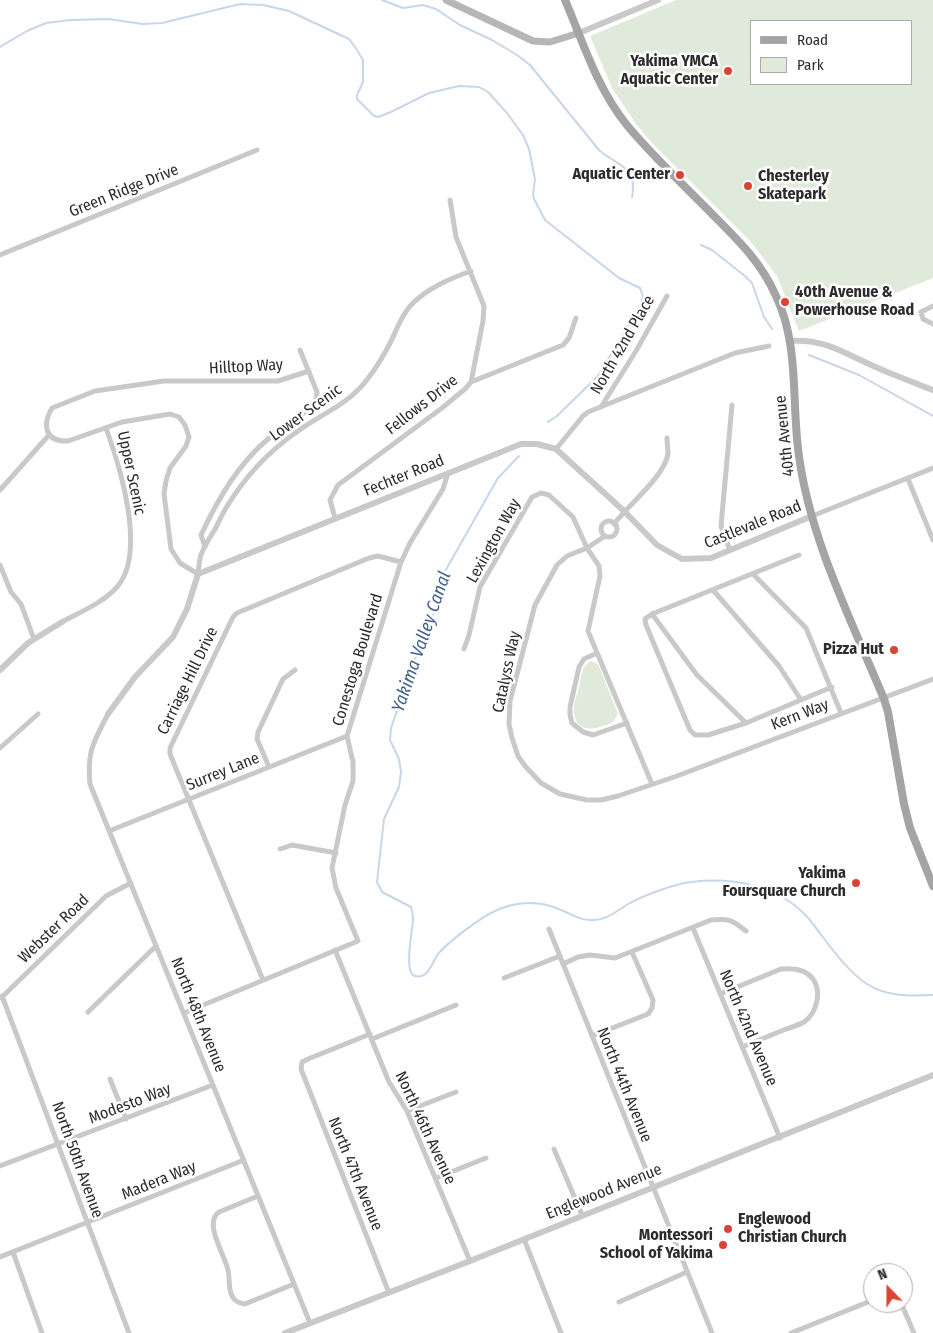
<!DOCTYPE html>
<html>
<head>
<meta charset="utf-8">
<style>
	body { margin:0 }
	#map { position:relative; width:933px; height:1333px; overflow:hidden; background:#fff; font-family:"Fira Sans Condensed",sans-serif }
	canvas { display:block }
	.legend { position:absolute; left:750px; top:20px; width:162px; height:65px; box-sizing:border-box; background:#fff; border:1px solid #ababab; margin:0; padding:6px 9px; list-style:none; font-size:15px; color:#2c2c2c }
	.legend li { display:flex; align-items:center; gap:10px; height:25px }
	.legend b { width:25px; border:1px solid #ababab }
	.north { position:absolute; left:863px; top:1263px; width:50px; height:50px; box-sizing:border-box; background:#fff; border:1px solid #ababab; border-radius:50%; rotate:338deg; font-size:14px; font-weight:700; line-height:20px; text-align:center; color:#2c2c2c }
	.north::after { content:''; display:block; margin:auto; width:18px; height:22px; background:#dc4335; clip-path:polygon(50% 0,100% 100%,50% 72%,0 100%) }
</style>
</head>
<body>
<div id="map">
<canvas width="933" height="1333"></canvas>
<ul class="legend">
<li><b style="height:6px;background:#a4a4a4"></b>Road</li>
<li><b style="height:14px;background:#e0eada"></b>Park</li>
</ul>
<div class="north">N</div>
</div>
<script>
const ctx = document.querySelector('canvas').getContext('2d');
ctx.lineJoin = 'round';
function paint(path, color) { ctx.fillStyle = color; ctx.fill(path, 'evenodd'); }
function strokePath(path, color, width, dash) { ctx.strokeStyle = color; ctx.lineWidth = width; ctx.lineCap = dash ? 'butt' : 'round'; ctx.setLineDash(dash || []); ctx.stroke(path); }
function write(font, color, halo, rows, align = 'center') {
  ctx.font = font + ' "Fira Sans Condensed",sans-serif'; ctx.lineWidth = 5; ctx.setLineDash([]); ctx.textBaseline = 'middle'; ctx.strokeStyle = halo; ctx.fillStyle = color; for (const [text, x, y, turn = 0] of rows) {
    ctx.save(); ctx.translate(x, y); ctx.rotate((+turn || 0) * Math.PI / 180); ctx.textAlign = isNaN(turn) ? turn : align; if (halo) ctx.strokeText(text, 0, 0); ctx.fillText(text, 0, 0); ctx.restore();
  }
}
paint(new Path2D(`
	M676,0H933V278L799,331L777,276L751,242L650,141L636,124L612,88L590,36ZM752,21H912V84H752Z
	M591,661L598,664L618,714L613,722C599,729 575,736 574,711C573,704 577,695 579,688C581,678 581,666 591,661Z`), '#e0eada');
strokePath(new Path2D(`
	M382,0L403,8L423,5L436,9L460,25L492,40L517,55L530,65L599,150C617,166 638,166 632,197
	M0,47L27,31L46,23L70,20L108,19L143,24L162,23L240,4L263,5L289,11L349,39L355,47L363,60V82L357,95V99L374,116L378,117L391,112L429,93L459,86L479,87L488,92L507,113L523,135L529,149L535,179L533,195L534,199L545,220L619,278L640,288L643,297L640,306L598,376L557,416L548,422
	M701,245L712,250L745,276L752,283L764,317L772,329
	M809,355L859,375L933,416
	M519,456L498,478L444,573L429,631L415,659L391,728L390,740L399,759L401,772L399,787L384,819L377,882L382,892L411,907C412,911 413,914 413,918C413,929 403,973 415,976C428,980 433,961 438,954C447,943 481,917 495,911C516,901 540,900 561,910C571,914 581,921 593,920C607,920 618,910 630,903C645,895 674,884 691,882C732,877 780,885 809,919C826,940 844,969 867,984C887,997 910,996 933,995`), '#c7d6e9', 2);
strokePath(new Path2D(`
	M0,255L257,150
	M933,306L921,312L923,319L933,324
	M309,371L278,381H164L95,391L52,408C42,425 45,442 68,441L122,422L170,414L179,417L185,425L189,437L186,446L170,468L166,481L164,494L171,549L180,563L198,574C199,567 199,561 201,555C204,546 209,539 214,531C218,524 221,516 226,508C244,478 269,451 298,431C318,416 342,407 360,388C371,376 380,362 388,347C396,333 400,316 412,304C428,288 449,279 471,271
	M471,382L563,345L569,338L576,318
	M601,407L636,351L667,296
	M556,449L583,416L588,412L735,353L769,346
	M908,479L933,540
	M0,490L49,435
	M812,516L933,468
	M335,518L330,500L338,485L442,408L465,389L471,382L483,321L484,306L456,237L450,200
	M601 529a8 8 0 1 1 16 0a8 8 0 1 1-16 0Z
	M614,524C629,504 664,477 668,454C668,449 667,443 667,438
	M605,536L587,548L567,556L557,565L535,605L510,701L509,724L512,738L518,756L525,766L541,783L560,794L587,800H601L618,796L677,776L933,679
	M205,547L201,535C218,499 238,464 269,438C284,426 300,416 316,404L317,392L300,350
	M730,550L721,526L732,405
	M799,555L652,614L645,619L646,625L690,730L695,735H708L746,723L832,687
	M0,565L11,592L21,604L34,639
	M753,574L806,628L841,713
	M713,590L779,666L801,700
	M652,614L697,675L746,723
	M62,622C80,612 103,603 117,587C147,553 120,466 106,428
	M464,649L469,635L480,587L532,497L541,493L549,495L573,517L587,548L599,566L600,576L588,631L652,784
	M597,653L584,659L579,667L570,707V715L572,723L583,732L593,735L627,723
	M108,714C93,743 87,751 90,784L310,1323
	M0,748L38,714
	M269,767L257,739L258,732L283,679L295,670
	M109,831L347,736
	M280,849L292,845L336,853
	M693,928L780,1138
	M549,929L712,1333
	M335,950L389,1082L407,1111L470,1261
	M563,964L578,957L590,955L615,958L711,920C729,918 732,920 746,931
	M504,978L560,956
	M263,980L170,754V748L233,617L237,613L369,558L378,556L401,562
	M720,994L781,969C793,968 806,969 813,979C822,992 817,1013 804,1022C799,1025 792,1027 786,1029C771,1035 757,1041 742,1047
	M2,996L129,1333
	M1,998L106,896L131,883
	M88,1012L156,946
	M184,1013L358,941L336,888L332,868L345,805L353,781V762L347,736L401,562L410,543L443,489L448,473
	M370,1034L308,1059L302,1062L301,1069L389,1293
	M592,1036L648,1014L652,1008L653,1000L632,952
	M372,1039L456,1005
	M110,1079L126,1119
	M407,1111L456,1092
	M554,1149L582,1215
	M0,1166L213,1085
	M436,1178L486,1158
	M258,1196L219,1212C203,1223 225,1255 228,1270C230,1278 228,1289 232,1296C235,1302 240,1303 245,1304L294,1284
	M524,1239L561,1333
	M13,1252L42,1333
	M0,1257L244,1160
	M619,1302L687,1272
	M901,1303L914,1333
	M791,1333L873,1300`), '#c9c9c9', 5);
strokePath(new Path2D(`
	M579,33L658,0
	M790,341C825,338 847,355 878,368C896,376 915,383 933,390
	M0,670L28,643L62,622
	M108,714L135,677L173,637L187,609L198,574L521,444H537L556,449L624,511L657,545L682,559L711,558L812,516
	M285,1333L470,1261L933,1075`), '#c9c9c9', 6);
strokePath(new Path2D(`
	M446,0L533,41L550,42L579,33`), '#b6b6b6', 7);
strokePath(new Path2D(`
	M565,0C583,42 597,88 626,124C653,157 686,187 716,218C741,243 762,264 776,296C800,346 791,403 799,456C810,539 852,622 884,699L888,712L904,804L910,828L933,886`), '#a4a4a4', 8);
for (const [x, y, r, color] of [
	[728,71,5,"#dc4335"],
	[680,175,5,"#dc4335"],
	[748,186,5,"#dc4335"],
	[785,302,5,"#dc4335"],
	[894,650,5,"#dc4335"],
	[856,883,5,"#dc4335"],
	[728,1229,5,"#dc4335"],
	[723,1245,5,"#dc4335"]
]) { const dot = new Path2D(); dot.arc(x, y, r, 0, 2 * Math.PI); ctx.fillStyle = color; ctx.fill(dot); strokePath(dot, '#fff', 2); }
write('bold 16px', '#2c2c2c', '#fff', [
	["Yakima YMCA",718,62],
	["Aquatic Center",718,80],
	["Aquatic Center",670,175],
	["Chesterley",758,177,"left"],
	["Skatepark",758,195,"left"],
	["40th Avenue &",795,293,"left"],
	["Powerhouse Road",795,311,"left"],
	["Pizza Hut",884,650],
	["Yakima",846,874],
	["Foursquare Church",846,892],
	["Englewood",738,1220,"left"],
	["Christian Church",738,1238,"left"],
	["Montessori",713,1236],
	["School of Yakima",713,1254]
], 'right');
write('16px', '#2c2c2c', '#fff', [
	["Green Ridge Drive",124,191,-22],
	["North 42nd Place",623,345,-60],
	["Hilltop Way",246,367,-3],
	["Fellows Drive",422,405,-38],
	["Lower Scenic",306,413,-36],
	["40th Avenue",785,436,-96],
	["Upper Scenic",131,473,78],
	["Fechter Road",404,476,-22],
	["Castlevale Road",753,525,-22],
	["Lexington Way",494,541,-61],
	["Conestoga Boulevard",358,660,-73],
	["Catalyss Way",507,672,-78],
	["Carriage Hill Drive",188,681,-64],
	["Kern Way",800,715,-21],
	["Surrey Lane",223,772,-22],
	["Webster Road",54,929,-44],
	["North 48th Avenue",198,1015,68],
	["North 42nd Avenue",748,1028,67],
	["North 44th Avenue",624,1085,68],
	["Modesto Way",130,1104,-21],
	["North 46th Avenue",425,1128,65],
	["North 50th Avenue",77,1160,70],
	["North 47th Avenue",355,1174,68],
	["Madera Way",159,1181,-22],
	["Englewood Avenue",604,1192,-22]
]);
write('italic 18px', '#3f618a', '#fff', [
	["Yakima Valley Canal",422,642,-71]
]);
</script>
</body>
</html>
